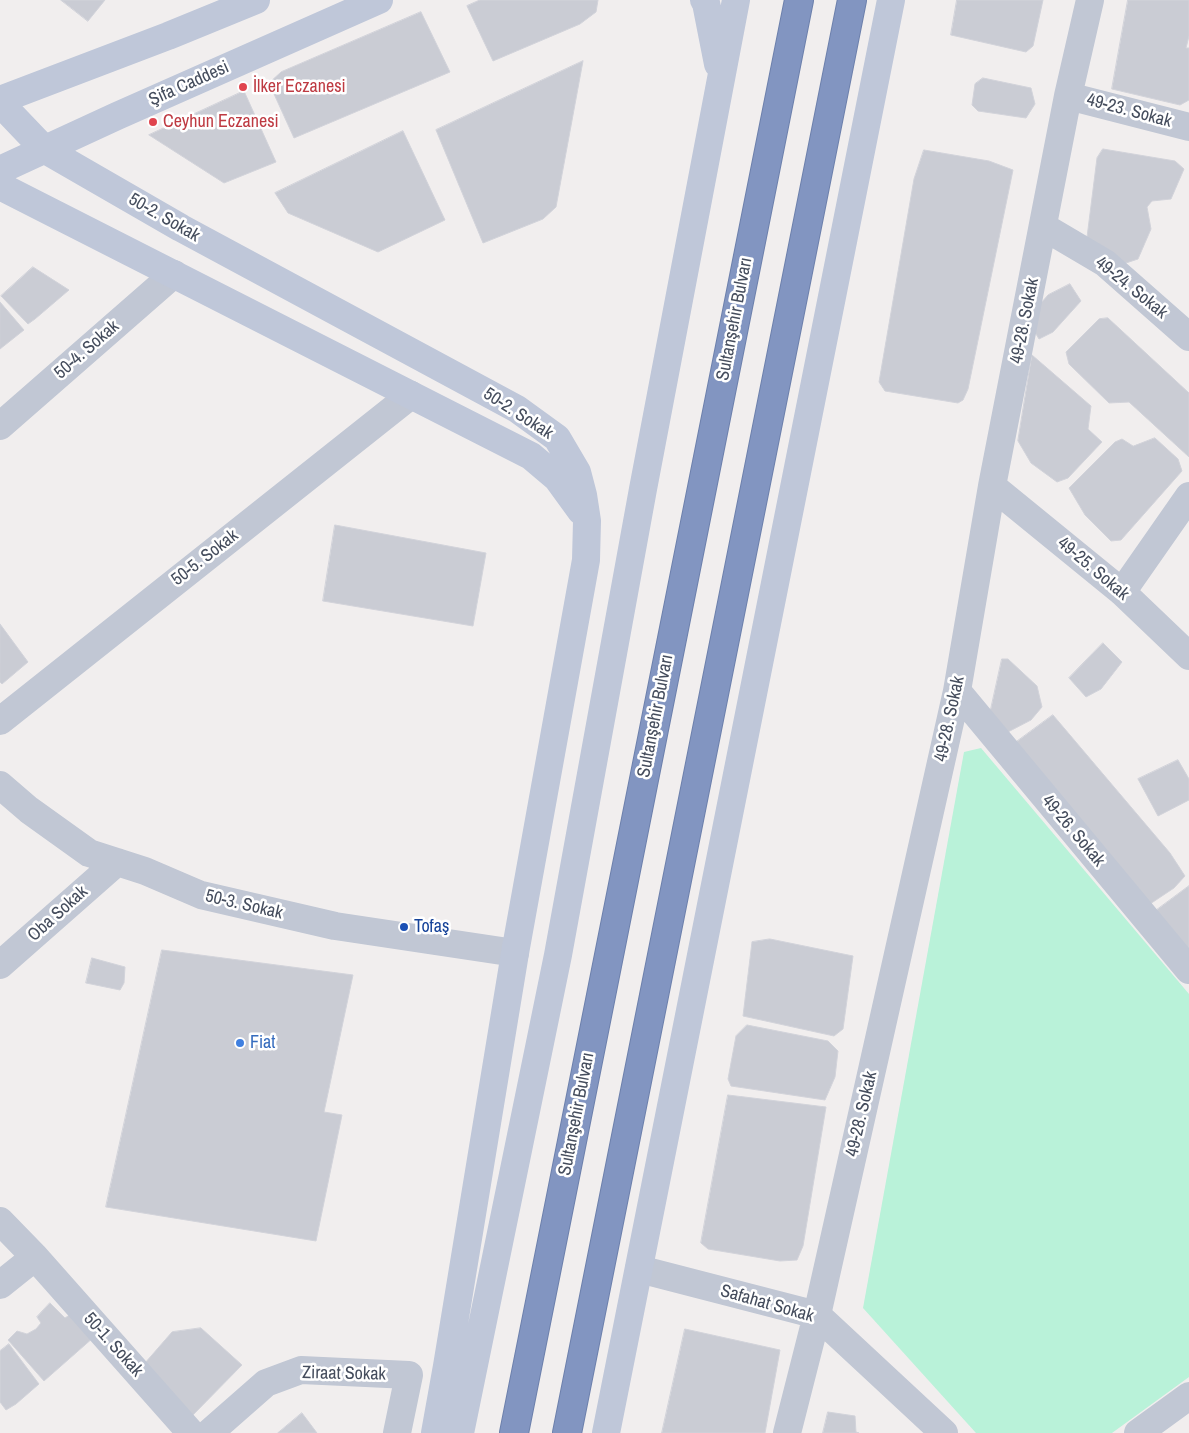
<!DOCTYPE html>
<html>
<head>
<meta charset="utf-8">
<style>
	body { margin:0 }
	canvas { display:block; background:#f1eeee }
</style>
</head>
<body>
<canvas width="1189" height="1433"></canvas>
<script>
const ctx = document.querySelector('canvas').getContext('2d');
ctx.lineJoin = 'round';
function paint(path, color) { ctx.fillStyle = color; ctx.fill(path, 'evenodd'); }
function strokePath(path, color, width, dash) { ctx.strokeStyle = color; ctx.lineWidth = width; ctx.lineCap = dash ? 'butt' : 'round'; ctx.setLineDash(dash || []); ctx.stroke(path); }
function write(font, color, halo, rows, align = 'center') {
  ctx.font = font + ' "Archivo Narrow",sans-serif'; ctx.lineWidth = 5; ctx.setLineDash([]); ctx.textBaseline = 'middle'; ctx.strokeStyle = halo; ctx.fillStyle = color; for (const [text, x, y, turn = 0] of rows) {
    ctx.save(); ctx.translate(x, y); ctx.rotate((+turn || 0) * Math.PI / 180); ctx.textAlign = isNaN(turn) ? turn : align; if (halo) ctx.strokeText(text, 0, 0); ctx.fillText(text, 0, 0); ctx.restore();
  }
}
paint(new Path2D(`
	M981,748L1189,994V1377L1112,1433H976L863,1308L964,752Z`), '#b9f2d9');
const building = new Path2D(`
	M61,0H105L88,21Z
	M480,0H598L596,12L580,24L493,61L467,6Z
	M957,0H1043L1033,46L1026,52L951,35Z
	M1128,0H1189V36L1186,48H1189V100L1180,105L1112,89Z
	M421,12L450,72L294,138L269,83L281,72Z
	M583,61L556,207L543,219L483,243L436,130Z
	M983,78L1031,88L1035,104L1026,118L978,111L972,105L975,84Z
	M244,91L276,162L224,183L149,135Z
	M403,131L445,220L378,252L288,213L275,193Z
	M1103,149L1175,161L1184,169L1171,199L1152,201L1147,207L1151,229L1138,259L1123,264L1086,245L1097,158Z
	M924,150L989,161L1013,170L968,389L963,400L958,403L885,391L879,382L914,179Z
	M33,267L69,290L35,319L28,324L1,296Z
	M1070,284L1081,301L1053,332L1039,339L1027,319L1048,295Z
	M0,302L24,330L0,349Z
	M1108,318L1189,393V457L1129,402L1109,403L1069,364L1066,352L1099,319Z
	M1032,355L1091,406L1088,429L1102,442L1068,478L1057,482L1031,463L1018,441Z
	M1155,438L1178,459L1182,471L1121,540L1111,541L1085,515L1069,488L1115,442L1122,439L1133,446Z
	M335,525L486,553L473,626L323,601Z
	M0,624L28,662L2,684L0,682Z
	M1103,643L1122,662L1101,689L1086,697L1069,678Z
	M1002,659H1008L1037,686L1042,707L1031,720L1006,733L989,718Z
	M1053,715L1170,853L1185,876L1174,888L1150,904L1015,743Z
	M1178,760L1189,779V800L1158,816L1138,779Z
	M1189,886V954L1154,912Z
	M770,939L853,956L843,1029L834,1036L743,1016L752,942Z
	M162,950L353,975L324,1112L342,1115L316,1241L106,1207Z
	M92,958L125,967L124,983L120,990L86,983Z
	M747,1025L828,1041L838,1051L835,1077L825,1100L731,1086L728,1079L736,1036Z
	M728,1095L826,1107L803,1246L797,1260L780,1261L708,1249L701,1243Z
	M50,1303L65,1318L74,1312L94,1337L44,1381L8,1340L17,1331L27,1334L36,1329L41,1323L37,1317Z
	M201,1328L242,1365L190,1418L138,1371L172,1332Z
	M685,1329L780,1350L765,1433H662Z
	M9,1344L39,1384L16,1404L6,1410L0,1402V1351Z
	M828,1412L855,1416L856,1432L859,1433H823Z
	M302,1413L317,1433H278Z`);
paint(building, '#caccd4');
strokePath(building, '#d2d3da', 1);
const highway = new Path2D(`
	M514,1433L799,0
	M567,1433L852,0`);
strokePath(highway, '#6d80ac', 30);
strokePath(new Path2D(`
	M1068,96L1189,127
	M1044,227L1105,263L1189,337
	M0,426L174,274
	M992,486L1122,592L1189,656
	M1122,592L1189,496
	M957,691L1189,970
	M0,721L411,395
	M0,785L29,810L89,853L145,871L201,895L335,926L515,953
	M0,965L117,862
	M0,1221L35,1257L191,1433
	M639,1269L817,1315L944,1433
	M0,1285L35,1257
	M209,1433L266,1383L301,1370L409,1375L397,1433
	M787,1433L817,1315L957,691L992,486L1068,96L1090,0
	M1138,1433L1189,1396`), '#c1c7d4', 28);
strokePath(new Path2D(`
	M704,0L706,3L718,64
	M0,100L168,36L256,0
	M0,103L44,149L181,228L517,409L557,438L577,472L583,495L587,521L586,560L515,953L447,1366L435,1433
	M0,170L117,116L379,0
	M0,186L531,456L557,478L581,511
	M460,1433L558,955L643,489L736,0
	M606,1433L891,0`), '#bfc7d9', 28);
strokePath(highway, '#8295c1', 28);
for (const [x, y, r, color] of [
	[243,87,5,"#e0444e"],
	[153,122,5,"#e0444e"],
	[404,927,5,"#1a4fb4"],
	[240,1043,5,"#3f7fe0"]
]) { const dot = new Path2D(); dot.arc(x, y, r, 0, 2 * Math.PI); ctx.fillStyle = color; ctx.fill(dot); strokePath(dot, '#fff', 2); }
write('18px', '#454d5d', '#fff', [
	["Şifa Caddesi",189,84,-24],
	["49-23. Sokak",1129,111,15],
	["50-2. Sokak",164,218,30],
	["49-24. Sokak",1131,288,39],
	["Sultanşehir Bulvarı",735,319,-79],
	["49-28. Sokak",1025,321,-79],
	["50-4. Sokak",87,350,-41],
	["50-2. Sokak",518,414,33],
	["50-5. Sokak",205,558,-38],
	["49-25. Sokak",1093,569,40],
	["Sultanşehir Bulvarı",656,716,-79],
	["49-28. Sokak",950,719,-78],
	["49-26. Sokak",1073,831,50],
	["50-3. Sokak",244,905,13],
	["Oba Sokak",58,914,-42],
	["Sultanşehir Bulvarı",577,1114,-79],
	["49-28. Sokak",862,1114,-77],
	["Safahat Sokak",767,1304,16],
	["50-1. Sokak",113,1345,48],
	["Ziraat Sokak",344,1374,1]
]);
write('18px', '#be3a42', '#fff', [
	["İlker Eczanesi",253,87],
	["Ceyhun Eczanesi",163,122]
], 'left');
write('18px', '#164399', '#fff', [
	["Tofaş",414,927]
], 'left');
write('18px', '#366cbe', '#fff', [
	["Fiat",250,1043]
], 'left');
</script>
</body>
</html>
